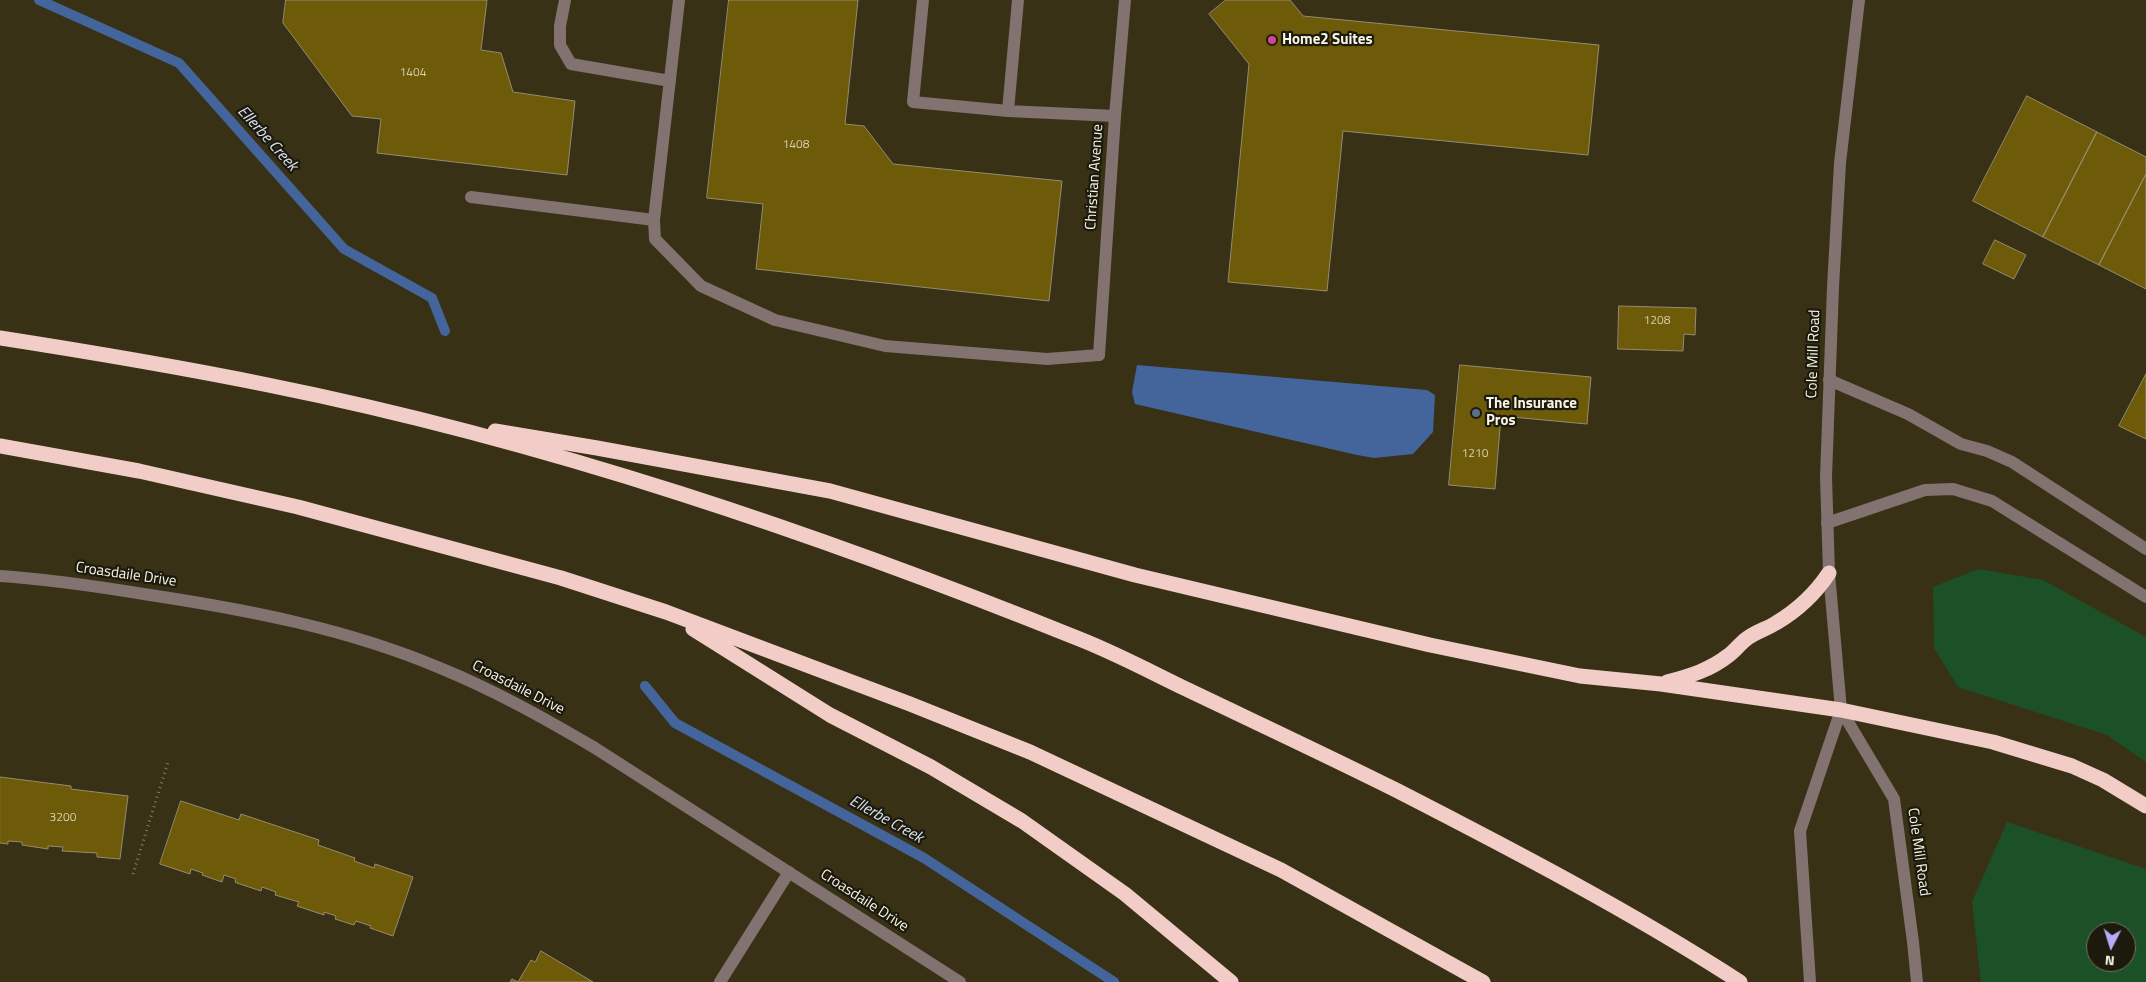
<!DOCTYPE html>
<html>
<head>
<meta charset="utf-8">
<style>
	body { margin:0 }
	#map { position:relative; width:2146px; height:982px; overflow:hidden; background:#383115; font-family:"Titillium Web",sans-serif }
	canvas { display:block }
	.north { position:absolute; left:2086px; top:922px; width:50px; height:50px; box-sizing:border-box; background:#1c190d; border:1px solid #747163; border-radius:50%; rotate:185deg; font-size:14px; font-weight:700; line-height:20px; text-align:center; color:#f9f5e4 }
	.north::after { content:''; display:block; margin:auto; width:18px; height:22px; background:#b4acf9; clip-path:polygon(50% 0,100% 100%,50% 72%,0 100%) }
</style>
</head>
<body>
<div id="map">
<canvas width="2146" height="982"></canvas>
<div class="north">N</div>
</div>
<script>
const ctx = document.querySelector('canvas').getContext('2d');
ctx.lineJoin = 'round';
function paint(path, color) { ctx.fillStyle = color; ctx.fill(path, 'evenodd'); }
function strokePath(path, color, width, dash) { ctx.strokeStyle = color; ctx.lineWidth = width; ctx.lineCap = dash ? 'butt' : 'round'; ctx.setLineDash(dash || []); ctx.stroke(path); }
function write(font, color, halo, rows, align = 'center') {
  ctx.font = font + ' "Titillium Web",sans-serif'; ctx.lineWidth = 4.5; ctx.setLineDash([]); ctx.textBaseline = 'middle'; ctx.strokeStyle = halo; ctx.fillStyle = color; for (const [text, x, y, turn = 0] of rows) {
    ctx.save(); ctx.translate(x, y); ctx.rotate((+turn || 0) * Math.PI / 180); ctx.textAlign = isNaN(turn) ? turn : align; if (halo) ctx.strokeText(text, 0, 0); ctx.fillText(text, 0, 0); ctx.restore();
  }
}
paint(new Path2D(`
	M1978,569L2043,580L2146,637V762L2107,735L1958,687L1934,648L1933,587Z
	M2007,822L2146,869V982H1981L1972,902ZM2096,932H2126V962H2096Z`), '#1c5128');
paint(new Path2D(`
	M1137,365L1427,390L1435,395L1433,432L1413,454L1374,458L1357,455L1135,404L1132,392Z`), '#44659b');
strokePath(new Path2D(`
	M39,0L179,63L344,249L432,298L445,331
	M645,686L675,723L924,858L1114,982`), '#44659b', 10);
const building = new Path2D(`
	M286,0H487L481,50L501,53L513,92L575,101L567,175L377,153L381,119L352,116L283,23Z
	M729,0H858L845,124L864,126L893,164L1062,181L1049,301L756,269L763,204L707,198Z
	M1226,0H1290L1303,16L1599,45L1588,155L1343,131L1327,291L1228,282L1249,64L1209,14Z
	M2027,96L2097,132L2043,237L1973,201Z
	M2097,132L2146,157V174L2099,265L2043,237Z
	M2146,174V289L2099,265Z
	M1995,240L2026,255L2014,279L1983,264Z
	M1619,306L1696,308L1695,335L1684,334L1683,351L1618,349Z
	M1460,365L1591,377L1587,424L1501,416L1495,489L1449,485Z
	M2146,374V439L2119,426Z
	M0,777L71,786V789L128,796L120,859L97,857V853L62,851L63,847L48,846V849L22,845V842L8,841V844L0,843Z
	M181,801L239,820L241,814L319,840L318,845L355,858L354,861L374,868L375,864L413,877L393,936L370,928L371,926L356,921L354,925L335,919L336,916L324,912V915L297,906L299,902L275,895L276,892L262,887L261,891L237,883L235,882L236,879L224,875L222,882L202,875L203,873L191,869L190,874L160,864Z
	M541,951L593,982H510L512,979L518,982L531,960L535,962Z`);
paint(building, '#6d5b0a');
strokePath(building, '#948c6e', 1);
strokePath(new Path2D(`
	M133,874L168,762`), '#827d65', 3, [1, 4]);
strokePath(new Path2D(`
	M565,0L560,26V45L571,64L670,81
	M679,0L654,220L655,239L701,286L775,320L885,346L1047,359L1099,355
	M923,0L913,102L1008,111
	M1018,0L1008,111L1115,116
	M471,197L654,220
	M1829,380L1908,414L1961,444L1987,451L2012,462L2146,549
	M1827,523L1925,490L1953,489L1992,501L2146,597
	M720,982L789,872`), '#827270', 12);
strokePath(new Path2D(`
	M1099,355L1115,116L1125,0`), '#827270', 12);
strokePath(new Path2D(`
	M0,576C50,579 101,587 150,595C249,610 348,629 440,668C494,690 544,718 595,748L960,982
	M1841,710L1894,799L1913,942L1917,982
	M1810,982L1800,831L1841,710L1829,573L1826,477L1833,287L1840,163L1859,0`), '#827270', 12);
strokePath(new Path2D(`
	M0,338C90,352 179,367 268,385C547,441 819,534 1082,640C1117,654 1151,672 1184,688C1255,722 1326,755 1396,790C1513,850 1630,911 1740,982
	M495,431L597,448L830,491L1135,575L1430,645L1580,676L1661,684L1841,710L1993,742L2072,766L2103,780L2146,806
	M0,446L139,471L298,507L561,578L666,612L910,704L1030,752L1281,870L1483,982
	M693,629L830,715L931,767L1022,821L1125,894L1231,982
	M1667,682C1690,676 1710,670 1729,655C1736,650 1742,641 1749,637C1758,631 1768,628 1776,623C1798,610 1815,594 1829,573`), '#f2ccc6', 15);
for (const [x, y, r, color] of [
	[1272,40,5,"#d1479c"],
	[1476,413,5,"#5c6f8a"]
]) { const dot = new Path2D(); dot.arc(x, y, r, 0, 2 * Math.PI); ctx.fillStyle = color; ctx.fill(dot); strokePath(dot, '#1c190d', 2); }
write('12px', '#d6ceae', null, [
	["1404",413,73],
	["1408",796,145],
	["1208",1657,321],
	["1210",1475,454],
	["3200",63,818]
]);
write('bold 15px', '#f9f5e4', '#1c190d', [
	["Home2 Suites",1282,40],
	["The Insurance",1486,404],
	["Pros",1486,421]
], 'left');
write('15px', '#f9f5e4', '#1c190d', [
	["Christian Avenue",1095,177,-86],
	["Cole Mill Road",1814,354,-88],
	["Croasdaile Drive",126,575,8],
	["Croasdaile Drive",518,688,27],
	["Cole Mill Road",1918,852,82],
	["Croasdaile Drive",864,901,33]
]);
write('italic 16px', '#d9e3f3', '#1c190d', [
	["Ellerbe Creek",267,139,48],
	["Ellerbe Creek",886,820,29]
]);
</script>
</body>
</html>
